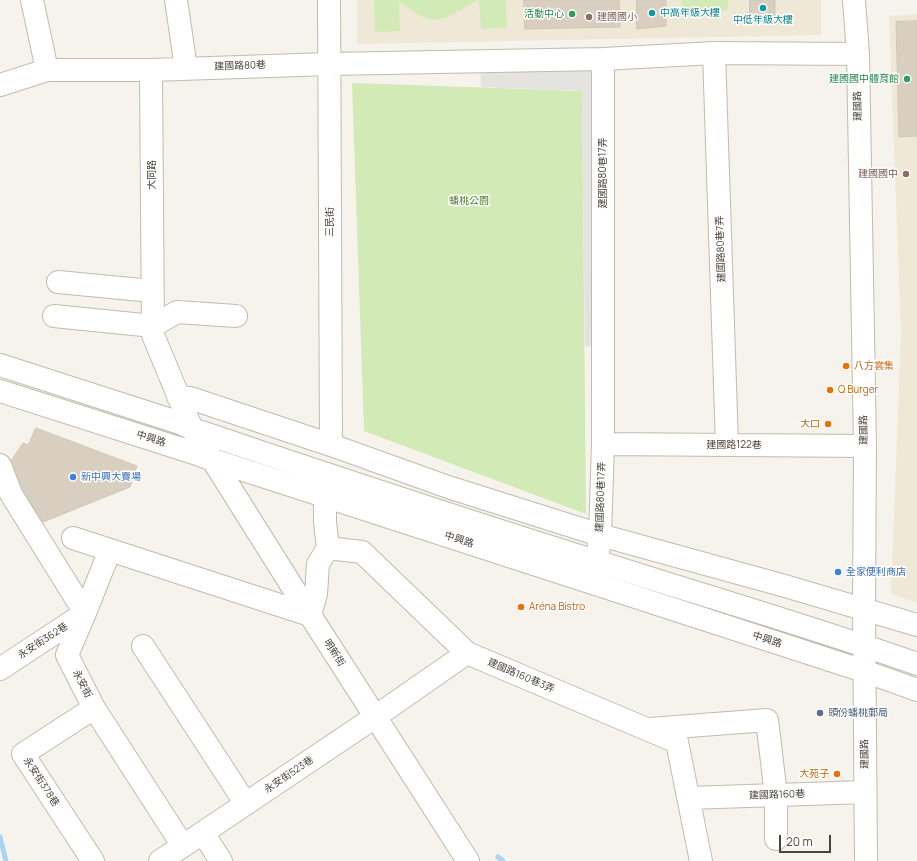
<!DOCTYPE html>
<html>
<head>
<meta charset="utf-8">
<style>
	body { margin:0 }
	#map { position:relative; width:917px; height:861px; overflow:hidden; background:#f6f3ec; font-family:Manrope,sans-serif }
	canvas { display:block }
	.scale { position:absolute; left:779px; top:835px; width:52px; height:18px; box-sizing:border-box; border:2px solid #4b4439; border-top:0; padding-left:5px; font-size:12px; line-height:14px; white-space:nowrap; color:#4b4439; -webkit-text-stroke:3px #fff; paint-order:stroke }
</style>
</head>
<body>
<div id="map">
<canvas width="917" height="861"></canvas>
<div class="scale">20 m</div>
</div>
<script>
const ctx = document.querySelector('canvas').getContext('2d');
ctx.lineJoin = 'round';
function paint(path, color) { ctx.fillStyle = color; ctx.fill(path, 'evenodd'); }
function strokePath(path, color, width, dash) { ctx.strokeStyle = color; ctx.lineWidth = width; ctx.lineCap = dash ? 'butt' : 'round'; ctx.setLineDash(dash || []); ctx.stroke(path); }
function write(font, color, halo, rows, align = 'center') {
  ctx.font = font + ' Manrope,"Noto Sans TC",sans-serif'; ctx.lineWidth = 3; ctx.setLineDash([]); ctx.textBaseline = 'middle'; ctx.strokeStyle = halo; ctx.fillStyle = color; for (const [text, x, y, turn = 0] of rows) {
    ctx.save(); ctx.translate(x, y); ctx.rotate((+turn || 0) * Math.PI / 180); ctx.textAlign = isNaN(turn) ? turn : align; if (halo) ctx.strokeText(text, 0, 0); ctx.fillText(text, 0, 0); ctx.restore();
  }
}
paint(new Path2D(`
	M357,0H821V35L357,44Z
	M917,14V603L891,594L901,333L889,16Z`), '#efe8d6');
paint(new Path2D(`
	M374,0H478C469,5 444,21 435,20C422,19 410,9 399,1L400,31L375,32Z
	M479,0H506L507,27L481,29Z
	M681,0H728V10L682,14Z
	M352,83L582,91L586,514L364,431Z`), '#d2eab5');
paint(new Path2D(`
	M480,66H597L595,345L585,347L582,91L481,87Z`), '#e5e3e0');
strokePath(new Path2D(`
	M0,837L6,861
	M498,857L503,861`), '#a9d4f2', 5);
const building = new Path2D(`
	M524,0H619L620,27L525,29Z
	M637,0H666V26L637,29Z
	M750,0H775V16H750Z
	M917,21V136L899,137L896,22Z
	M36,428L137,466L130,487L38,524L7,467L23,443L28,445Z`);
paint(building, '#d8cfc1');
strokePath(building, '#d3c7b4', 1);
const minor = new Path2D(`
	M32,0L47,70H151L153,335L192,429L202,443L310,615L468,861
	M176,0L186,68
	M329,0L331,445
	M854,0L858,54L865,446L864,609L866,861
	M714,53L727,445
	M603,59L714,53L858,54
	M151,70L329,64L603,59V444L600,535L597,562
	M0,85L47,70
	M58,282L152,291
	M54,316L153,326L177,312L236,316
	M0,365L180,423L192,429C327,474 463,520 599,562C705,596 812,627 917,664
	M0,391L194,453L213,460L864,671L917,690
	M178,397L190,398L331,445L448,487L600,535L785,586L917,625
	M603,444L865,446
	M0,465L11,494L85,613L67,655L94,708L183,846L375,717L467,653
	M325,497V522L328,548L362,552L467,653L677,742L701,861
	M73,538L310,615L316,594L318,564L328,548
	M143,646L246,804
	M0,669L85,613L110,550
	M650,729L767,720L776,795V839
	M689,798L865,792
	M203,833L221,861
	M93,861L23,754L94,708
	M160,861L183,846`);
strokePath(minor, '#c2bbae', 24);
strokePath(minor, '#fff', 22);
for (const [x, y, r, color] of [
	[763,8,4,"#0f9aa8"],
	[652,13,4,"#0f9aa8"],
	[572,14,4,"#2e9e5b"],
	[589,17,4,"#8d6e63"],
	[907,79,4,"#2e9e5b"],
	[906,174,4,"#8d6e63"],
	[846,366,4,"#e8710a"],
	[830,390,4,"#e8710a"],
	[828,424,4,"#e8710a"],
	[73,477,4,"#3f7fe0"],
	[838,572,4,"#3f7fe0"],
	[521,607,4,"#e8710a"],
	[820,713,4,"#5c6f8a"],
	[837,774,4,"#e8710a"]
]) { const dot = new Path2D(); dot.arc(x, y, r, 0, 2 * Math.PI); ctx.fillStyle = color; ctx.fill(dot); strokePath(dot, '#fff', 1.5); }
write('10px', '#0d838f', '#fff', [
	["中高年級大樓",660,13],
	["中低年級大樓",763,20,"center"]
], 'left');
write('10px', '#27864d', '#fff', [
	["活動中心",564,14],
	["建國國中體育館",899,79]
], 'right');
write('10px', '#785e54', '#fff', [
	["建國國小",597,17],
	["建國國中",898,174,"right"]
], 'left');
write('10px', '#4b4439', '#fff', [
	["建國路80巷",240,66,-2],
	["建國路",858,106,-91],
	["建國路80巷17弄",603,173,-90],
	["大同路",152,175,-90],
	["三民街",330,222,-90],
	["建國路80巷7弄",721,249,-92],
	["建國路",864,430,-91],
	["中興路",151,439,18],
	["建國路122巷",734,445],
	["建國路80巷17弄",601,497,-88],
	["中興路",459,540,18],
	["中興路",767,640,18],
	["永安街362巷",43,641,-33],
	["明新街",334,653,57],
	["建國路160巷3弄",521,676,23],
	["永安街",82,684,63],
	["建國路",865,754,-91],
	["永安街523巷",289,775,-34],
	["永安街378巷",41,782,57],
	["建國路160巷",777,795,-2]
]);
write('10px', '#4a7f2a', '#fff', [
	["蟠桃公園",469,201]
]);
write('10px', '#c56008', '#fff', [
	["八方雲集",854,366],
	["Q Burger",838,390],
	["大口",820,424,"right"],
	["Aréna Bistro",529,607],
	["大苑子",829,774,"right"]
], 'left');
write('10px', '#366cbe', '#fff', [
	["新中興大賣場",81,477],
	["全家便利商店",846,572]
], 'left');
write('10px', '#4e5e75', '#fff', [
	["頭份蟠桃郵局",828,713]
], 'left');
</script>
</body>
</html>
